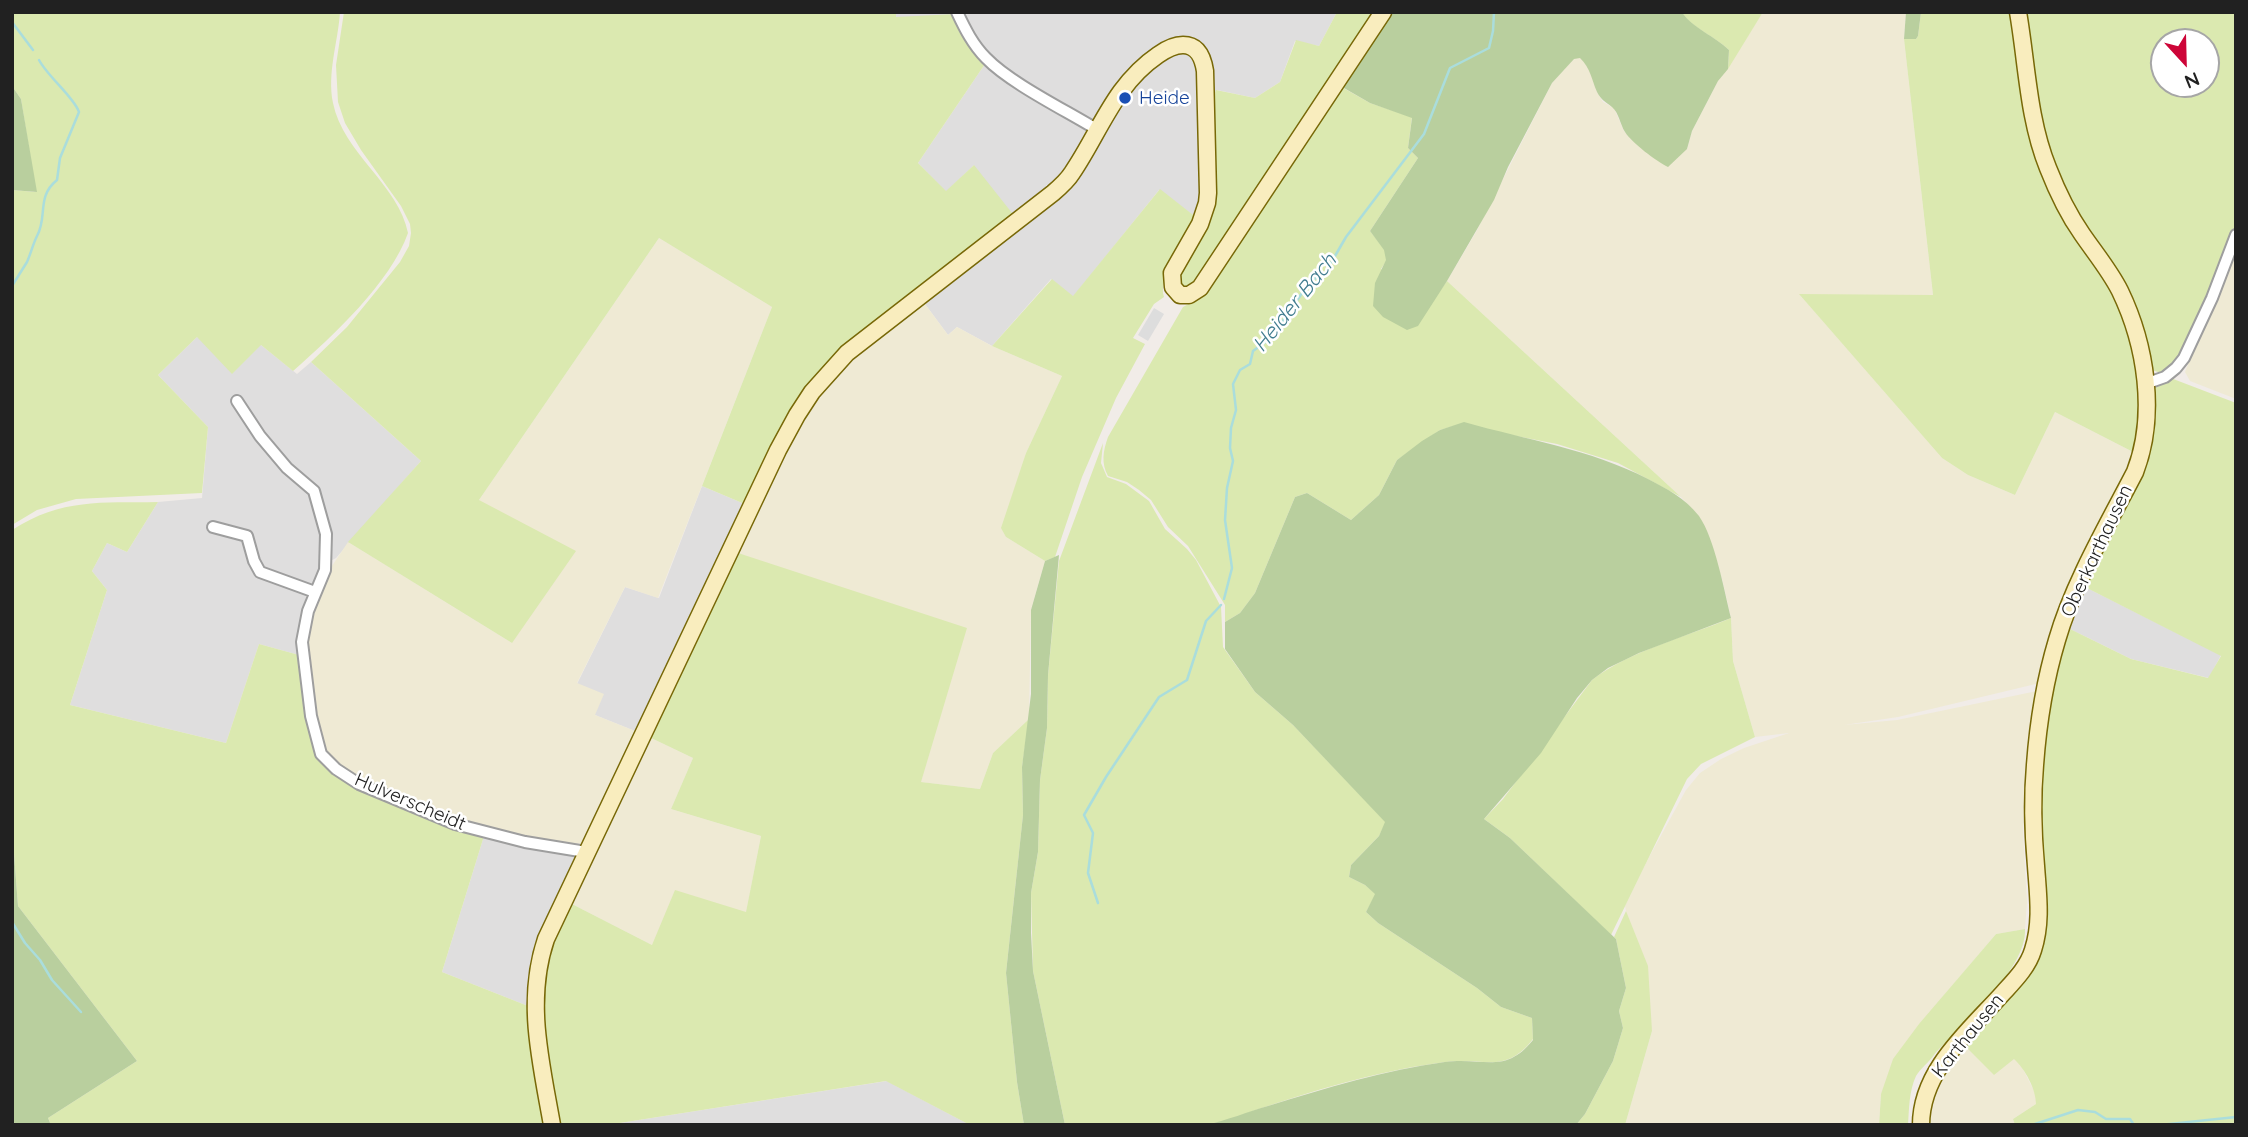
<!DOCTYPE html>
<html>
<head>
<meta charset="utf-8">
<style>
	body { margin:0 }
	#map { position:relative; width:2248px; height:1137px; overflow:hidden; background:#f1ece8; font-family:Quicksand,sans-serif }
	canvas { display:block }
	.frame { position:absolute; inset:0; border:14px solid #212121; pointer-events:none }
	.north { position:absolute; left:2150px; top:28px; width:70px; height:70px; box-sizing:border-box; background:#fff; border:2px solid #a6a6a6; border-radius:50%; rotate:158deg; font-size:19px; font-weight:700; line-height:28px; text-align:center; color:#212121 }
	.north::after { content:''; display:block; margin:auto; width:24px; height:32px; background:#cd0538; clip-path:polygon(50% 0,100% 100%,50% 72%,0 100%) }
</style>
</head>
<body>
<div id="map">
<canvas width="2248" height="1137"></canvas>
<div class="frame"></div>
<div class="north">N</div>
</div>
<script>
const ctx = document.querySelector('canvas').getContext('2d');
ctx.lineJoin = 'round';
function paint(path, color) { ctx.fillStyle = color; ctx.fill(path, 'evenodd'); }
function strokePath(path, color, width, dash) { ctx.strokeStyle = color; ctx.lineWidth = width; ctx.lineCap = dash ? 'butt' : 'round'; ctx.setLineDash(dash || []); ctx.stroke(path); }
function write(font, color, halo, rows, align = 'center') {
  ctx.font = font + ' Quicksand,sans-serif'; ctx.lineWidth = 5; ctx.setLineDash([]); ctx.textBaseline = 'middle'; ctx.strokeStyle = halo; ctx.fillStyle = color; for (const [text, x, y, turn = 0] of rows) {
    ctx.save(); ctx.translate(x, y); ctx.rotate((+turn || 0) * Math.PI / 180); ctx.textAlign = isNaN(turn) ? turn : align; if (halo) ctx.strokeText(text, 0, 0); ctx.fillText(text, 0, 0); ctx.restore();
  }
}
paint(new Path2D(`
	M896,12H1337L1319,46L1295,41L1280,82L1255,98L1217,90L1204,193L1197,218L1159,190L1073,297L1051,279L992,346L957,327L948,335L922,300L974,165L946,192L918,163L987,61L895,17Z
	M197,337L261,345L297,374L311,362L421,461L336,558L321,566L316,582L306,597L299,627V655L259,644L226,743L70,705L107,590L92,571L107,543L127,552L158,502L202,498L208,427L158,375Z
	M702,486L747,505L640,733L595,715L577,684L625,587L659,598Z
	M2081,585L2221,655L2209,678L2131,659L2064,626Z
	M484,836L564,850L576,856L546,924L533,960L528,1006L442,972Z
	M887,1081L970,1125H607Z`), '#dfdede');
paint(new Path2D(`
	M1763,12H1906L1904,39L1933,295H1800L1942,458L1968,475L2015,495L2055,412L2137,454L2044,682L1898,717L1844,725L1897,720L2037,691L2025,778L2023,834L2027,902L2025,929L1996,934L1945,994L1881,1094L1879,1125H1625L1652,1031L1625,906L1647,861L1686,790L1700,773L1721,759L1744,748L1789,733L1755,737L1733,661L1731,618L1722,579L1700,518L1681,497L1447,281L1476,232L1552,83L1574,58L1580,57L1592,72L1597,92L1603,102L1614,108L1624,131L1631,139L1640,146L1687,149L1692,131L1718,81Z
	M659,238L772,307L658,598L625,587L577,683L604,694L595,715L640,733L583,844L525,839L486,829L416,806L348,773L327,755L317,732L306,628L326,575L348,542L512,643L479,500Z
	M2236,242V399L2190,381L2185,372Z
	M922,300L948,335L957,327L992,346L1062,376L1026,453L1006,537L1045,561L1031,610L1029,719L993,753L980,789L920,782L735,552L782,452L833,374Z
	M647,736L693,758L671,809L761,836L746,913L652,945L568,902Z
	M1965,1046L1994,1074L2014,1058L2021,1065L2036,1095V1104L2013,1119L2015,1125H1926L1927,1106L1948,1063Z`), '#efead4');
paint(new Path2D(`
	M12,12H340C338,43 327,72 333,103C343,153 399,185 408,233C391,282 332,337 293,371L261,345L232,374L197,337L158,375L208,427L202,493L76,499L37,510L12,525V190L36,192L21,99L12,86Z
	M344,12H896V17L956,14L987,61L918,163L946,191L974,165L1016,218L845,350L747,505L702,486L772,307L659,238L479,500L576,551L512,643L348,542L421,461L311,362L347,327L400,262L409,246L411,233L410,224L401,206L361,150L345,123L338,102L336,65Z
	M1337,12H1382L1200,280L1187,288L1179,284L1180,270L1203,226L1212,101L1216,90L1255,98L1280,82L1296,40L1319,46Z
	M1682,12H1763L1728,69L1729,50C1715,36 1691,28 1682,12Z
	M1921,12H2016L2031,123L2114,294L2141,367L2137,454L2055,412L2015,495L1968,475L1942,458L1799,294L1933,295L1904,39H1916L1918,36Z
	M2019,12H2236V228L2210,296L2181,354L2166,371L2161,373L2152,370L2048,165ZM2164,42H2206V84H2164Z
	M1338,85L1370,103L1412,117L1408,148L1418,158L1370,231L1385,250L1387,260L1381,269L1432,301L1447,281L1681,497L1618,463L1557,444L1501,433L1464,423L1440,430L1397,460L1379,495L1351,520L1307,493L1295,497L1255,593L1240,613L1225,622V605L1188,546L1168,527L1151,500L1139,490L1127,482L1108,476C1101,463 1103,451 1108,437L1183,307L1202,297Z
	M1160,189L1197,218C1187,237 1157,277 1164,297L1154,304L1133,338L1145,344L1116,398L1082,477L1055,557L1045,561L1006,537L1001,528L1026,453L1062,376L992,346L1052,279L1073,296Z
	M2168,377L2236,403V1125H2015L2013,1119L2036,1104C2036,1089 2025,1069 2014,1059L1994,1075L1965,1046L2015,993L2023,980L2034,955L2038,766L2064,626L2131,659L2208,678L2221,656L2081,585L2135,464L2146,385Z
	M1103,443L1101,463L1107,477L1126,484L1149,501L1165,529L1187,549L1196,560L1221,607L1223,647L1255,692L1293,725L1386,822L1379,836L1351,865L1349,877L1365,885L1376,894L1366,912L1378,923L1477,988L1501,1007L1532,1018L1533,1039C1505,1075 1485,1057 1446,1062C1388,1069 1321,1088 1265,1107C1246,1113 1229,1121 1209,1124C1194,1127 1177,1125 1161,1125C1129,1125 1097,1125 1065,1125L1033,971L1031,893L1038,852L1040,780L1047,728L1048,675L1059,561Z
	M158,502L127,552L107,543L92,571L107,590L70,705L226,743L259,644L299,655L311,737L319,760L330,769L484,836L442,972L528,1006L547,1125H51L48,1118L137,1061L18,906L12,827V530C62,498 101,503 158,502Z
	M735,552L967,628L921,782L980,789L993,753L1029,719L1022,767L1023,815L1006,973L1017,1082L1024,1125H970L886,1081L607,1125H558L541,1017L545,963L568,902L652,945L675,890L746,912L761,836L671,809L693,758L647,736Z
	M1731,618L1733,661L1755,737L1701,764L1687,779L1611,935L1510,838L1484,819L1503,799L1592,680C1631,650 1686,637 1731,618Z
	M1626,911L1648,966L1652,1031L1625,1125H1576L1585,1114L1613,1061L1623,1028L1619,1011L1626,988L1616,939L1614,937Z
	M2025,929C2027,970 1960,1025 1934,1055C1929,1062 1920,1069 1916,1076C1909,1091 1909,1109 1908,1125H1879L1881,1094L1893,1059L1919,1024L1996,934Z`), '#dbe9b0');
paint(new Path2D(`
	M1383,12H1682C1692,28 1715,36 1729,50L1728,69L1718,81L1692,131L1687,149L1668,167C1656,161 1632,143 1625,132C1620,124 1619,113 1612,107C1606,102 1601,100 1597,92C1591,78 1591,69 1580,58L1574,59L1552,83L1508,167L1494,200L1447,281L1418,326L1407,330L1383,317L1373,306L1375,283L1386,260L1384,250L1370,231L1418,158L1408,148L1412,118L1370,103L1337,84Z
	M1906,12H1921L1918,36L1916,39H1904Z
	M12,86L21,99L37,192L12,190Z
	M1464,422C1527,440 1590,449 1648,479C1667,489 1685,498 1699,516C1715,539 1724,590 1731,618L1639,653L1608,668L1592,680L1577,698L1541,753L1484,819L1510,838L1616,939L1626,988L1619,1011L1623,1028L1613,1061L1585,1114L1576,1125H1206C1228,1120 1247,1112 1268,1106C1326,1088 1385,1070 1445,1062C1484,1057 1505,1075 1533,1040L1532,1018L1501,1007L1477,988L1378,923L1366,912L1375,894L1365,885L1349,877L1351,865L1379,836L1385,822L1293,725L1255,692L1225,649V622L1240,613L1255,593L1295,497L1307,493L1351,520L1379,495L1397,460L1422,441L1440,430Z
	M1059,555L1048,675L1047,728L1040,780L1038,852L1031,893V933L1033,971L1065,1125H1024L1017,1082L1006,973L1023,815L1022,767L1031,694V610L1045,561Z
	M12,827L18,906L137,1061L48,1118L51,1125H12Z`), '#b9cf9e');
paint(new Path2D(`
	M1154,308L1164,314L1148,341L1138,335Z`), '#ddd');
strokePath(new Path2D(`
	M12,22L33,50
	M12,286C17,278 22,270 27,262C31,253 33,244 37,236C48,216 36,197 57,180L60,158L79,112C74,97 48,77 39,60
	M1224,599L1232,568L1225,520L1227,488L1233,461L1230,448L1231,428L1236,410L1233,384L1240,370L1250,364L1253,351L1271,338L1311,280L1324,275L1346,237L1424,134L1450,68L1489,48L1493,31L1494,12
	M1098,903L1088,873L1093,833L1084,815L1106,777L1159,697L1187,680L1206,621L1221,605
	M12,922L25,943L40,960L52,980L81,1012
	M2035,1124L2078,1110L2095,1112L2106,1119H2130L2134,1125
	M2160,1125L2236,1117`), '#aadddc', 2.5);
const street = new Path2D(`
	M957,12C965,29 973,45 986,58C1010,83 1065,110 1096,129
	M2145,384L2165,377L2176,368L2184,358L2212,298L2236,235
	M237,401L260,436L287,468L314,491L326,534L325,570L308,611L302,642L311,716L321,754L336,769L359,784L455,824L525,842L586,852
	M213,527L247,536L254,561L260,572L315,592`);
const secondary = new Path2D(`
	M552,1125C541,1062 525,1001 546,939L778,450L797,415L812,392L847,353L1053,193C1060,187 1067,181 1072,173C1100,132 1114,85 1158,55C1165,50 1174,45 1183,45C1198,45 1203,58 1205,71L1208,193L1207,203L1200,224L1172,273L1173,287L1180,295H1189L1200,288L1383,12
	M1921,1125C1921,1070 1969,1031 2003,993C2014,981 2028,967 2033,950C2042,922 2038,895 2036,866C2033,833 2032,799 2035,765C2038,724 2045,680 2057,640C2073,584 2108,524 2135,472C2157,415 2146,345 2120,291C2110,271 2095,253 2082,234C2068,214 2057,191 2048,168C2028,119 2027,64 2018,12`);
strokePath(street, '#9e9e9e', 14);
strokePath(secondary, '#786807', 19);
strokePath(street, '#fff', 10);
strokePath(secondary, '#f9edbe', 16);
for (const [x, y, r, color] of [
	[1125,98,7,"#1a4fb4"]
]) { const dot = new Path2D(); dot.arc(x, y, r, 0, 2 * Math.PI); ctx.fillStyle = color; ctx.fill(dot); strokePath(dot, '#fff', 2.5); }
write('19px', '#164399', '#fff', [
	["Heide",1139,98]
], 'left');
write('19px', '#212121', '#fff', [
	["Oberkarthausen",2097,551,-65],
	["Hulverscheidt",410,802,23],
	["Karthausen",1968,1036,-51]
]);
write('italic 21px', '#427d90', '#fff', [
	["Heider Bach",1295,303,-51]
]);
</script>
</body>
</html>
